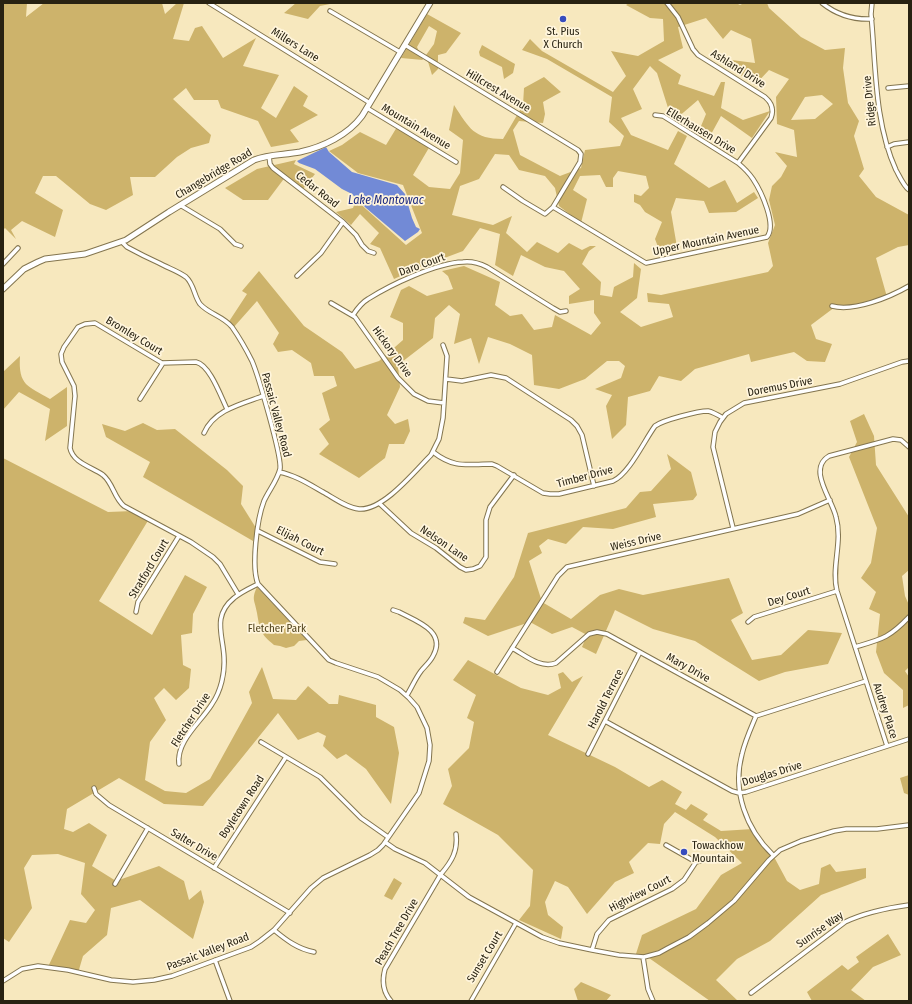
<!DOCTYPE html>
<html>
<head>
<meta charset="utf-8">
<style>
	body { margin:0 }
	#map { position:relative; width:912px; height:1004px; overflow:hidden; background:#f7e8be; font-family:"Fira Sans Condensed",sans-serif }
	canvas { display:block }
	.frame { position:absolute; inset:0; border:4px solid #282212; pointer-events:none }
</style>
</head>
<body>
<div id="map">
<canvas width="912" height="1004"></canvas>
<div class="frame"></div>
</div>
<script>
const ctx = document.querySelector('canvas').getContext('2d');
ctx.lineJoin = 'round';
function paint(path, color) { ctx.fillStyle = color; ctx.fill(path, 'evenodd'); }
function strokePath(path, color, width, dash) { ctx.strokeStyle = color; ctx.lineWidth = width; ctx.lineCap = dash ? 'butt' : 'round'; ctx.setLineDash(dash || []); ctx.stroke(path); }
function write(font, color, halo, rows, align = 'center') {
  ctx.font = font + ' "Fira Sans Condensed",sans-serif'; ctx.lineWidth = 3.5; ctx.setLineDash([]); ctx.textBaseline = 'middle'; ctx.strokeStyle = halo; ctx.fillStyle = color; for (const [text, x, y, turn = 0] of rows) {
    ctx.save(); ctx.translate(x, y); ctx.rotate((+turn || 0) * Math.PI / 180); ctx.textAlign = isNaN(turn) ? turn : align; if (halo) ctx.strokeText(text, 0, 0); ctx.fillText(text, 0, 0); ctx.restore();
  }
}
paint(new Path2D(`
	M3,3H27L26,17L44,3H162L165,14L177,3H184L173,39L189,41L195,28L202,26L223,58L256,38L243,66L279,75L261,108L276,118L294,86L308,96L303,106L318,115L290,130L299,142L271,147L258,121L221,108L218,100H194L186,88L173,99L211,135L209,143L191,148L177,157L155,177H130L133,195L106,210L90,204L56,176H43L35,193L63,210L55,237L22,221L11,230L16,239L5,228L3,230Z
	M296,3H330V4L320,6L308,19L284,13Z
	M629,3H736L740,5L744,3H767L769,8L801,37L825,50L845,48L843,68L848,103L859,121L854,136L864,169L859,176L876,197L909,215V245L898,247L876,258L887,297L845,307H835L811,325L816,339L832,344L825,362L807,361L794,352L751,362L749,354L695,369L681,381L659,376L650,391L628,397L626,425L612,439L606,406L612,395L595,389L621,378L625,366L619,361H607L585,379L559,389L534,385L532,355L510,344L488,337L479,364L471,338L454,344L460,314L449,305L435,318L433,338L398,365L400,387L387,415L395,424L408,419L410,431L404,444H389L385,458L359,478L319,454L329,444L319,429L330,420L322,393L337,386L334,376H314L311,363L292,350L278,352L273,344L279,333L257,301L233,328L228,323L247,294L242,291L259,271L304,326L342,352L355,369L379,361L403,340V323L390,317L401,290L409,286L427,296L453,289L448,276L442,271L464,266L500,282L495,305L510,316L522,314L534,330L552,327L555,315L591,335L601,323L594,313V300L569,304V296L580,289L564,271L545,267L521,255L513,276L495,265L500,234L480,228L463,251L418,268L394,279L380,248L370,244L379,233L360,214L351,225L336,212L353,208L356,200L406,245L422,233L403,185L358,173L329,151L342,145L360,132L386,145L397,127L430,146L413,175L429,187L450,189L460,173L463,140L449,130L454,105C469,128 474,139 503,139L523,105L524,88L544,77L561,92L543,102L545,114L543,123L519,121L513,130L520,155L560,176L581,168L585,150L620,146L624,136L609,122L612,97L547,59L522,50L530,39L542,51L613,92L626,76L611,51L638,56L664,41L663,19L650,18L626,5ZM706,18L723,39L731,30L751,39L755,63L716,58L755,85L769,70L789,79L776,97L777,124L794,130L797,157L775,152L787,166L781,177L772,186L769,200L775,225L768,243L773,266L768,272L661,295L647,293L648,302L669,304L673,317L641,327L620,312L637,298L641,269L634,263L633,277L614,287L612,297L600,295L601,282L582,264L589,251L596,246H590L582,250L569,243L558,253L537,242L527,252L506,233L512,216L493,225L452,215L460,186L479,179L495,154L509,155L519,170L545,176L555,188L559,206L581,223L587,199L573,190L580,176L600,175L606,187H613V178L618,171L646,176L649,188L641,196L634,194V202L640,205L645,212L662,222L655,239L660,252L677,247L671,212L676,198L704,201L709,213L736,212L758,198L754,192L737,203L725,180L709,188L674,164L687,136L678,131L668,150L631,135L621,118L642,109L633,89L650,66L657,73L669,111L677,118L698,100L706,114L699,131L709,138L721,116L752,138L770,111L743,120L721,108L725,82H721L714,96L678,84L681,75L658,60L683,48L678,27ZM822,95L833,104L815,119L791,120L805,97Z
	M427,14L461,33L446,53L438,55V69L432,75L426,55L434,44L437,31L429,26L417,47L423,60L401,58Z
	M482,45L515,64L513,73L504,79L502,67L480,56L479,52Z
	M296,160L294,164L315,174L303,189L286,176L268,200H243L225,188L257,169Z
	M20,356C18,386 28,386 50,399L67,387V426L45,441L50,409L19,392L3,410V372Z
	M864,414L874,436L876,465L909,517V570L902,576L905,596L909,605V667L905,671L909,677V705L903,708V690L884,673L876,652L880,614L869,609L876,592L861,578L871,563L877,528L849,457L857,442L850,421Z
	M143,423L157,430L175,429L227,470L243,486L241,504L256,528L253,541L143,477L150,462L106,437L102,424L125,431Z
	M667,454L691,472L697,495L693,500L653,504L656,517L613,529L583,527L566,544L548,539L539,546L542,553L529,561L542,602L571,619L600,595L619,589L643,595L729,578L743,613L731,620L752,660L781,655L808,630L842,633L828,664L785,672L759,681L695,641L653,629L615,610L596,654L582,647L587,635L572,627L552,634L530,622L488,636L463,623L465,617L485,620L514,577L528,533L626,508L640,492L651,491L671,469Z
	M3,458L108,512L133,511L149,519L99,601L152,635L185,575L207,587L193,614L192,633L181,635L183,665L191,669L189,688L176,700L164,688L154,698L166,720L150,742L145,780L165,791L186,793L210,779L252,703L249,692L262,667L273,699L296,700L308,686L329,704H338L339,695L376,705V717L394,727L399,753L391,804L366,769L346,754L337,759L323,746L326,736L318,732L298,740L278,713L203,806L164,804L119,778L67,809L64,829L73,832L89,823L107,835L92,866L116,881L159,866L184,881L189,900L201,890L204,902L193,939L140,900L111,908L107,935L83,956L78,973L47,969L70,920L86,923L95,910L81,894L85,863L58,854L32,855L24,868L32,908L9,942L3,938Z
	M257,587L307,640L299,641L294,646L286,648L280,646L274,645C260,633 260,631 257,613C255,600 251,600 257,587Z
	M468,660L521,688L548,695L561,688L558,674L563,672L572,682L583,676L548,735L615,767L649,787L662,780L682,792L675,804L686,810L691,804L708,814L703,820L721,831L753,829L773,855L787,881L800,890L819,884L821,868L830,864L836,872L866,868V878L821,895L770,941L737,959L716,980L738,1001H710L649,958L635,957L642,935L696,909L721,875L742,863L715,837L675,812L664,824L660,844L648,843L629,862L634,873L615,882L587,914L568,887L555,881L545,902L548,915L563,927L561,939L519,920L530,906L533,870L498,835L443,804L452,786L448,769L469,748L474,722L467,718L476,695L453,680Z
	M909,775V795L904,793L900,778Z
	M394,878L402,883L392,900L384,896Z
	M888,934L901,955L873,967L851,990L866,1001H812L807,992L842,965L848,970L859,962L856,957Z
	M581,982L611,995L606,1001H578L574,989Z`), '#cdb36b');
paint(new Path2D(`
	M326,147L329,152L352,172L397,185L405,194L412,218L416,227L420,229L418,232L405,241L366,208L352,194L342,189L315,169L299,163L297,161Z`), '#728ad6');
const street = new Path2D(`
	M209,3L370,103
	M667,3L678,17L693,49L698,55L765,97C772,103 774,110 771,118L738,163
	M822,3C837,15 852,20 872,19
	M872,3L871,14C876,65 874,122 896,170C900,177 903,185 909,190
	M330,11L400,52
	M405,45L578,150L581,154L580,162L553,207
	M888,88L909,86
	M367,108L456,162
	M887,147L894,144L909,142
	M269,156L270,164L273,168L343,222L356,235L362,245L368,251L374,253
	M503,187L523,201L545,214L553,207L646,263L767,237C777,225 761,191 753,179C749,173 744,168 738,163L663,116L655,115
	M180,205L220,229L235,244L241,246
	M3,264L18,248
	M297,276L321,253L343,222
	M331,303L355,317L398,378L414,394L428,401L444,403
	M832,306C854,312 890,297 909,286
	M353,315C357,309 361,303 368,299C390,285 436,263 463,262C471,261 479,263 487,267L553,308L560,312L566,311
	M446,379L462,381L491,375L506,378L571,420L577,426L582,435L594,486
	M140,399L163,363
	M227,409C221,397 210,365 196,362L162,363L95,323L85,324L78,327L64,347L61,354L62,362L74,386L75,396L70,448C73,463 92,467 103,475C113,483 114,498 124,506L191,542L213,557L220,564L238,594
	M204,433C214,410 241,404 263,396
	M433,452C455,469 467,464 492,464L497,466L543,493L550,494H559L613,481C629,474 644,441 655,426C663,420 698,411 708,411C713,412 718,415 723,418
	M279,472C295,475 309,484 323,492C334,498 347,508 359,509C383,511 415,471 431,455L439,439L443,418L447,356L443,345
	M380,504L411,533L436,548L460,567L466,570L473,569L480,566L486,557V520L490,507L514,475
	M733,528L713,447L715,432L720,422L726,414L744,403L840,384L902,362L909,361
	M258,531L320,562L335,564
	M393,610L399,612C416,621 447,631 433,656C430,662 425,666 421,671C415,679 412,687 407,695
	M136,612L138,602L179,536
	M748,622L754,617L837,591
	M855,647C882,639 889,638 909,617
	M512,648C525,655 540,669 556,663L589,634L597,632L607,634L756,716L866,681
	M497,672L558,576L567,567L798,514L830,500
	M756,716C751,728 745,741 742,754C732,791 746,829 773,855
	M605,721L732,791L739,793L746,792L909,739
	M261,742L320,777L361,818L388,837
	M887,746L837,591C831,567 843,542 836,517C832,499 807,469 829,456L893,439L901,440L909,447
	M588,754L640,652
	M179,764C176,741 201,722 212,704C221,691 225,673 224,657C223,635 212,616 234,598C241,592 250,588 258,584
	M94,788L96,794L109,805L290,913
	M385,842L395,849L425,863L469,897L542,937L559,943L592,950L619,955L644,957L659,953L668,948L689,937L708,923L734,901L769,860L780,850L801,841L834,831L846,829H877L909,825
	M666,845L696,862
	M214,868L286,757
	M115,884L148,828
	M274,930C286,940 298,949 314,952
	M592,950L597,934L609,920L672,889L684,880L696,862L703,860
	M643,957L648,989L653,1001
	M215,960L230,1001
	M3,981L22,969L38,966L68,970L111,980L133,982L154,980L172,976L194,968L251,947L260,941L274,930L311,888L323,878L370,855L378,850L383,845L419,793L429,761L430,745L427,728L417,707L409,698L400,690L378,677L336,663L329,660L258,584C251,567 257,519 264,501C269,490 277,481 280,469C282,456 258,375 252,361C246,349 239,337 232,327C223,316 209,314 200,304C194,296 194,284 186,277C178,271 168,268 159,263C148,258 138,253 127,247L122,242
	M751,993L845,922C866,912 887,908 909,905
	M391,1001C383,992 382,980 385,969L441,874C452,861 458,851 456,834
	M471,1001L516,923`);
const secondary = new Path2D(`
	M3,289L24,269L38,262L45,259L85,254L126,240L169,212L254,160C269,154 284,155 300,152C323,147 348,135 362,116L430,3`);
strokePath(street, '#83754f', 5.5);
strokePath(secondary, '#83754f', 7);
strokePath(street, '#fff', 3.5);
strokePath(secondary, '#fff', 5);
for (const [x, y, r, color] of [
	[563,19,4,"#364cbe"],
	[684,852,4,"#364cbe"]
]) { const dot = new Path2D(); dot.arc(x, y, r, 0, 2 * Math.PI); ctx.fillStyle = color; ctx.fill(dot); strokePath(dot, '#fff5dc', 1.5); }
write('11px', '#282212', '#fff5dc', [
	["St. Pius",563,32],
	["X Church",563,45],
	["Towackhow",692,846,"left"],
	["Mountain",692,859,"left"]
]);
write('11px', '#282212', '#fff5dc', [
	["Millers Lane",295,45,32],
	["Ashland Drive",738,69,32],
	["Hillcrest Avenue",498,91,31],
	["Ridge Drive",870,101,-96],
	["Mountain Avenue",416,127,31],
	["Ellerhausen Drive",701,131,31],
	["Changebridge Road",214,174,-31],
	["Cedar Road",317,190,38],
	["Upper Mountain Avenue",706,241,-12],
	["Daro Court",422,265,-20],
	["Bromley Court",134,336,31],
	["Hickory Drive",392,352,54],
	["Doremus Drive",780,387,-11],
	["Passaic Valley Road",276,415,75],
	["Timber Drive",585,477,-15],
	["Elijah Court",300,541,27],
	["Weiss Drive",636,542,-13],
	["Nelson Lane",444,544,34],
	["Stratford Court",149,569,-59],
	["Dey Court",789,597,-17],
	["Mary Drive",688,668,29],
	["Harold Terrace",606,699,-63],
	["Audrey Place",885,711,72],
	["Fletcher Drive",191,720,-57],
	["Douglas Drive",772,774,-17],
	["Boyletown Road",242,807,-57],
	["Salter Drive",194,845,31],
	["Highview Court",640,894,-27],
	["Sunrise Way",820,930,-35],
	["Peach Tree Drive",397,932,-60],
	["Passaic Valley Road",208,952,-21],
	["Sunset Court",485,957,-59]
]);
write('11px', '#4d3f18', '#fff5dc', [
	["Fletcher Park",277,629]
]);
write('italic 12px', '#1c2981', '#fff5dc', [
	["Lake Montowac",386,201]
]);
</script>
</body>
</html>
